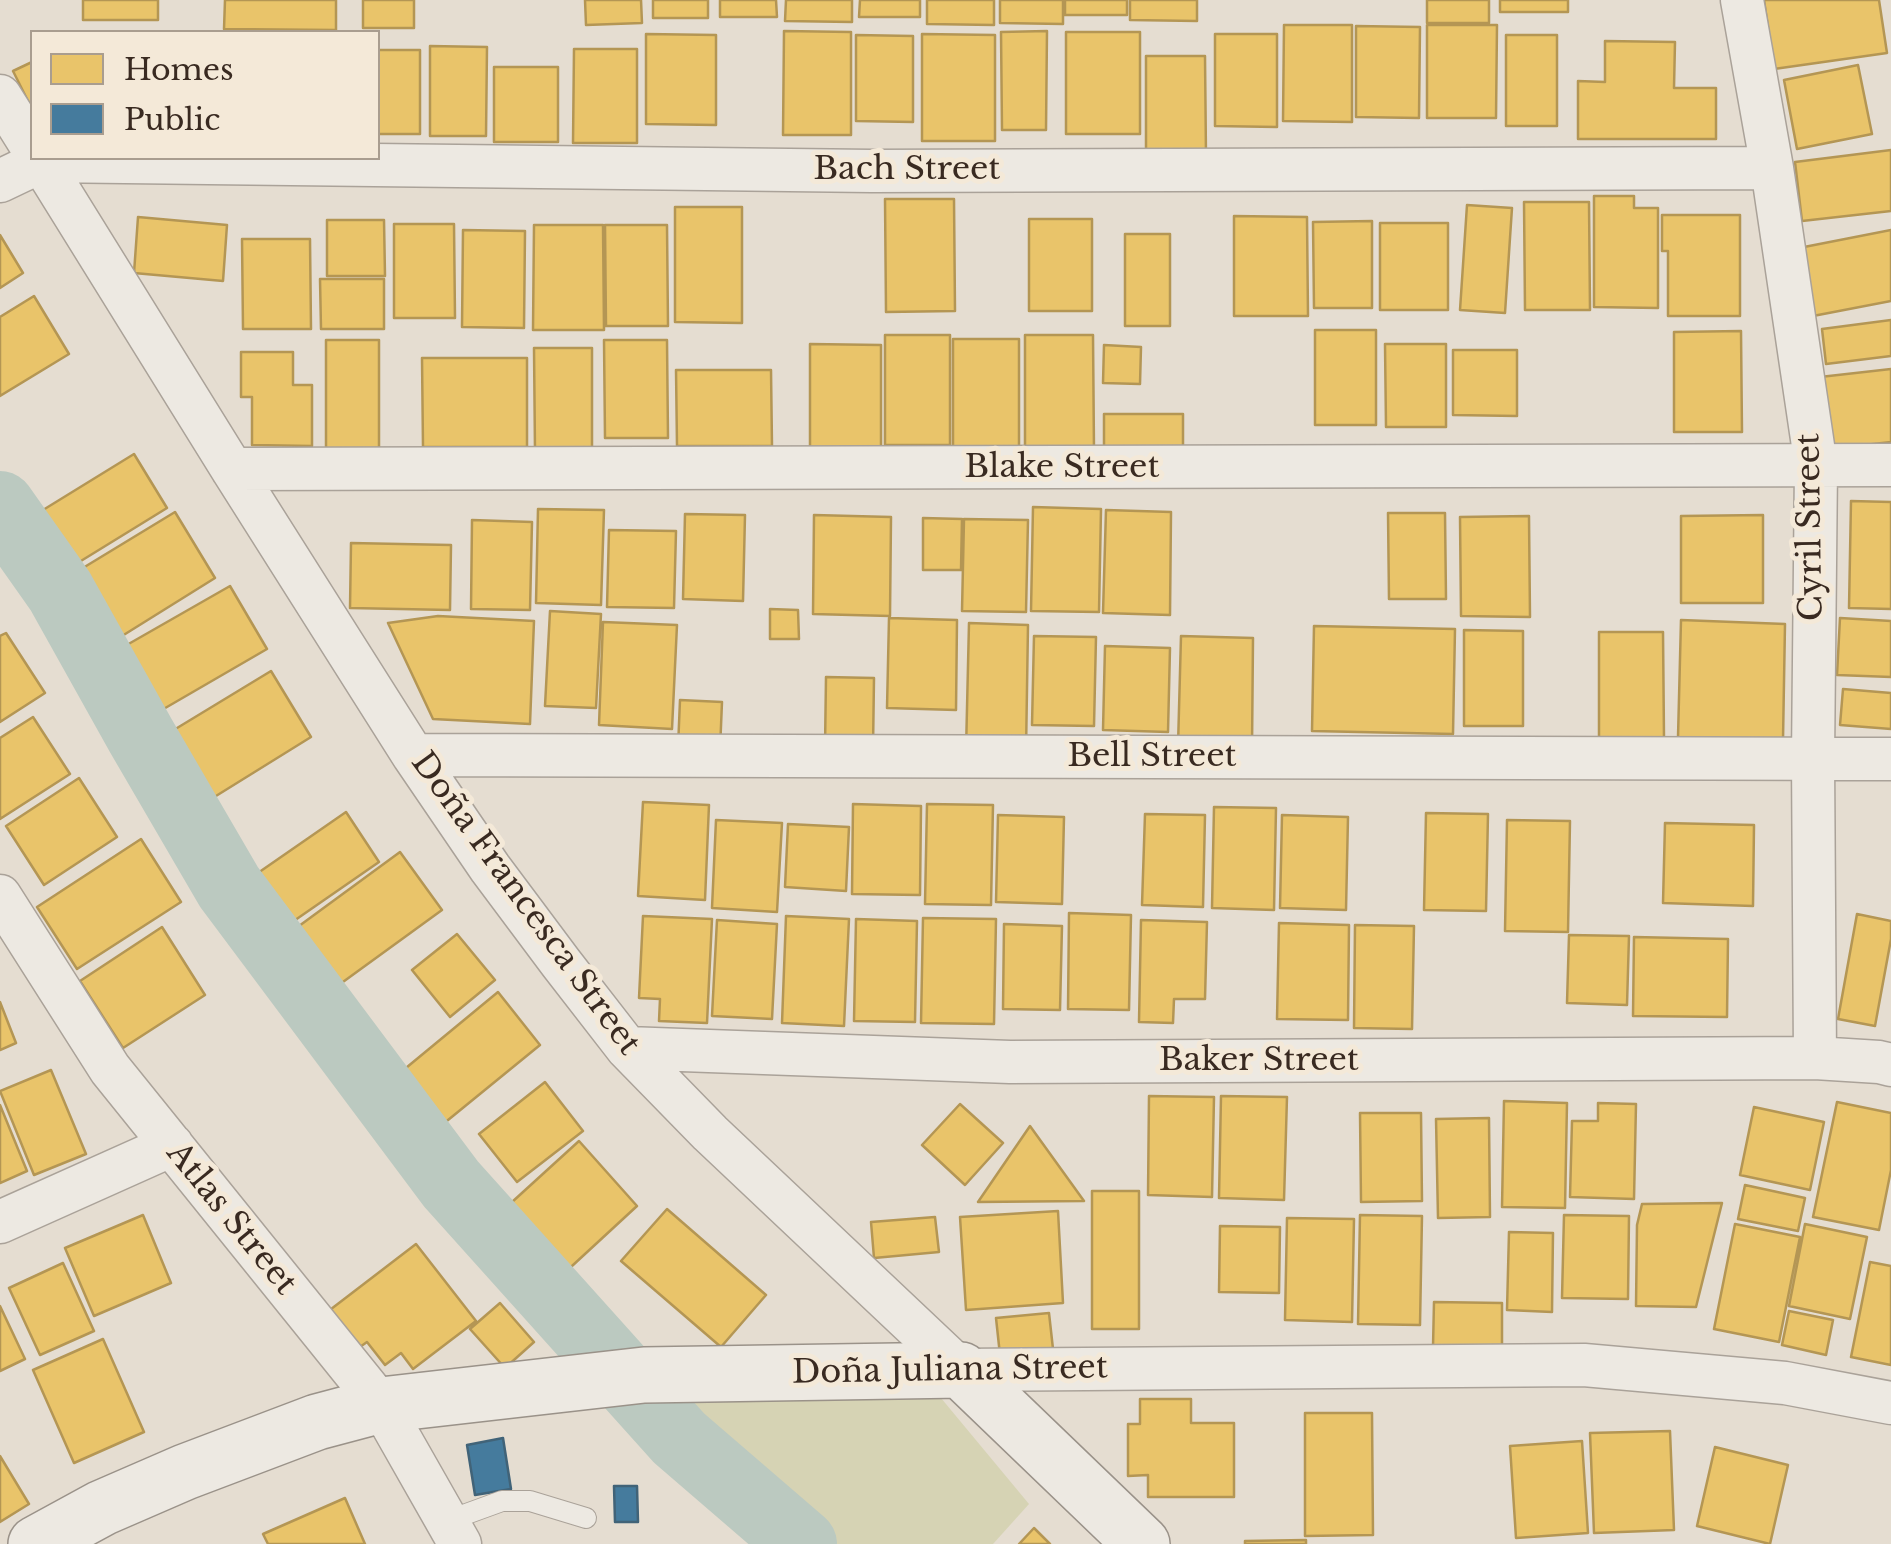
<!DOCTYPE html>
<html>
<head>
<meta charset="utf-8">
<style>
	body { margin:0 }
	#map { position:relative; width:1891px; height:1544px; overflow:hidden; background:#e5ddd1; font-family:"Libre Baskerville",serif }
	canvas { display:block }
	.legend { position:absolute; left:30px; top:30px; width:350px; height:130px; box-sizing:border-box; background:#f4e9d8; border:2px solid #a99d8f; margin:0; padding:12px 18px; list-style:none; font-size:30px; color:#392a21 }
	.legend li { display:flex; align-items:center; gap:20px; height:50px }
	.legend b { width:50px; border:2px solid #a99d8f }
</style>
</head>
<body>
<div id="map">
<canvas width="1891" height="1544"></canvas>
<ul class="legend">
<li><b style="height:28px;background:#e9c46a"></b>Homes</li>
<li><b style="height:28px;background:#457b9d"></b>Public</li>
</ul>
</div>
<script>
const ctx = document.querySelector('canvas').getContext('2d');
ctx.lineJoin = 'round';
function paint(path, color) { ctx.fillStyle = color; ctx.fill(path, 'evenodd'); }
function strokePath(path, color, width, dash) { ctx.strokeStyle = color; ctx.lineWidth = width; ctx.lineCap = dash ? 'butt' : 'round'; ctx.setLineDash(dash || []); ctx.stroke(path); }
function write(font, color, halo, rows, align = 'center') {
  ctx.font = font + ' "Libre Baskerville",serif'; ctx.lineWidth = 10; ctx.setLineDash([]); ctx.textBaseline = 'middle'; ctx.strokeStyle = halo; ctx.fillStyle = color; for (const [text, x, y, turn = 0] of rows) {
    ctx.save(); ctx.translate(x, y); ctx.rotate((+turn || 0) * Math.PI / 180); ctx.textAlign = isNaN(turn) ? turn : align; if (halo) ctx.strokeText(text, 0, 0); ctx.fillText(text, 0, 0); ctx.restore();
  }
}
paint(new Path2D(`
	M936,1392L1029,1504L993,1544H835L661,1397Z`), '#d6d3b4');
const homes = new Path2D(`
	M83,0H158V20H83Z
	M225,0H336V30L224,29Z
	M363,0H414V28H363Z
	M585,0H641L642,23L586,25Z
	M653,0H708V18H653Z
	M720,0H776L777,17H720Z
	M786,0H852V22L785,21Z
	M860,0H920V17H859Z
	M927,0H994V25L927,24Z
	M1000,0H1063V24L1000,23Z
	M1065,0H1127V15H1065Z
	M1130,0H1197V21L1130,20Z
	M1427,0H1489V23H1427Z
	M1500,0H1568V12H1500Z
	M1764,0H1879L1887,53L1774,69Z
	M1284,25H1352V122L1283,121Z
	M1427,25H1497L1496,118H1427Z
	M1356,26L1420,27L1419,118L1356,117Z
	M784,31L851,32V135H783Z
	M1047,31L1046,130H1002L1001,32Z
	M1066,32H1140V134H1066Z
	M646,34L716,35V125L646,124Z
	M922,34L995,35V141H922Z
	M1215,34H1277V127L1215,126Z
	M856,35L913,36V122L856,121Z
	M1506,35H1557V126H1506Z
	M1605,41L1675,42L1674,88H1716V139H1578V81L1605,82Z
	M430,46L487,47L486,136H430Z
	M574,49H637V143H573Z
	M378,50H420V134H378Z
	M1146,56H1205L1206,157L1146,156Z
	M32,62V109L13,71Z
	M1858,65L1872,134L1797,149L1784,80Z
	M494,67H558V142H494Z
	M1891,150V211L1802,221L1795,162Z
	M1594,196H1634V208H1658V308L1594,307Z
	M885,199H954L955,311L886,312Z
	M1524,202H1589L1590,310H1525Z
	M1467,205L1512,208L1505,313L1460,310Z
	M675,207H742V323L675,322Z
	M1662,215H1740V316H1668V251H1662Z
	M1234,216L1307,217L1308,316H1234Z
	M138,217L227,225L223,281L134,273Z
	M1029,219H1092V311H1029Z
	M327,220H384L385,276H327Z
	M1372,221V308H1314L1313,222Z
	M1380,223H1448V310H1380Z
	M394,224H454L455,318H394Z
	M534,225H603L604,330H533Z
	M605,225H667L668,326H606Z
	M463,230L525,231L524,328L462,327Z
	M1891,230V301L1813,316L1799,248Z
	M1125,234H1170V326H1125Z
	M0,235L23,273L0,288Z
	M242,239H310L311,329H243Z
	M320,279H384V329H321Z
	M34,296L69,354L0,396V317Z
	M1891,320V356L1826,364L1822,329Z
	M1315,330H1376V425H1315Z
	M1741,331L1742,432H1674V332Z
	M885,335H950V445H885Z
	M1025,335H1093L1094,451H1025Z
	M953,339H1019V452L953,451Z
	M326,340H379V452L326,451Z
	M604,340H667L668,438H605Z
	M810,344L881,345V452H810Z
	M1385,344H1446V427H1386Z
	M1104,345L1141,347L1140,384L1103,383Z
	M534,348H592V452H535Z
	M1453,350H1517V416L1453,415Z
	M241,352H293V385H312V446L252,445V397H241Z
	M422,358H527V447H423Z
	M1891,369V442L1829,449L1820,377Z
	M676,370H771L772,446H677Z
	M1104,414H1183V457H1104Z
	M134,454L167,508L76,564L43,510Z
	M1851,501L1891,502V609L1849,608Z
	M1033,507L1101,509L1099,612L1031,611Z
	M538,509L604,510L601,605L536,603Z
	M1106,510L1171,512L1170,615L1103,613Z
	M175,512L215,578L114,641L73,574Z
	M1388,513H1445L1446,599H1389Z
	M685,514L745,515L743,601L683,599Z
	M814,515L891,517L890,616L813,614Z
	M1763,515V603H1681V516Z
	M1529,516L1530,617L1461,616L1460,517Z
	M923,518L962,519L961,570H923Z
	M964,519L1028,520L1026,612L962,611Z
	M472,520L532,522L530,610L471,609Z
	M609,530L676,531L674,608L607,607Z
	M351,543L451,545L450,610L350,608Z
	M230,586L267,649L148,718L111,654Z
	M770,609L798,610L799,639H770Z
	M550,611L601,614L596,708L545,706Z
	M438,616L534,621L530,724L433,719L388,623Z
	M889,618L957,620L956,710L887,708Z
	M1840,618L1891,621V677L1837,675Z
	M1681,620L1785,624L1783,740L1678,737Z
	M603,622L677,625L672,729L599,725Z
	M969,623L1028,625L1026,752L966,751Z
	M1314,626L1455,629L1453,734L1312,731Z
	M1464,630L1523,631V726H1464Z
	M1599,632H1663L1664,738H1599Z
	M6,633L45,693L0,722V636Z
	M1034,636L1096,637L1094,726L1032,725Z
	M1181,636L1253,638L1252,748L1178,746Z
	M1105,646L1170,648L1168,732L1103,730Z
	M271,671L311,737L195,809L154,742Z
	M826,677L874,678L873,749L825,748Z
	M1843,689L1891,693V729L1840,725Z
	M680,700L722,702L720,750L678,748Z
	M33,717L70,774L0,819V738Z
	M79,778L117,837L44,885L6,826Z
	M643,802L709,805L705,900L638,896Z
	M853,804L921,806L920,895L852,894Z
	M927,804L993,805L991,905L925,904Z
	M1214,807L1276,808L1274,910L1212,908Z
	M346,812L379,862L288,925L255,875Z
	M1426,813L1488,814L1486,911L1424,910Z
	M1145,814L1205,815L1203,907L1142,905Z
	M998,815L1064,817L1062,904L996,902Z
	M1282,815L1348,817L1346,910L1280,908Z
	M716,820L782,823L777,912L712,908Z
	M1507,820L1570,821L1568,932L1505,931Z
	M1665,823L1754,825L1753,906L1663,903Z
	M788,824L849,827L846,891L785,887Z
	M141,839L181,902L77,969L37,907Z
	M400,852L442,910L325,995L284,937Z
	M1069,913L1131,915L1129,1010L1068,1009Z
	M1857,914L1891,921V939L1875,1026L1838,1019Z
	M643,916L712,919L707,1023L659,1021L660,999L639,998Z
	M786,916L849,919L844,1026L782,1023Z
	M923,918L996,919L994,1024L921,1023Z
	M856,919L917,921L915,1022L854,1021Z
	M717,920L777,924L772,1019L712,1016Z
	M1141,920L1207,922L1205,999H1174L1173,1023L1139,1022Z
	M1279,923L1349,925L1348,1020L1277,1019Z
	M1004,924L1062,926L1060,1010L1003,1009Z
	M1355,925L1414,926L1412,1029L1354,1028Z
	M162,927L205,995L123,1048L80,981Z
	M457,934L495,980L450,1017L412,970Z
	M1569,935L1629,936L1627,1005L1567,1003Z
	M1634,937L1728,939L1727,1017L1633,1016Z
	M498,992L540,1045L437,1129L395,1077Z
	M0,1002L16,1043L0,1050Z
	M51,1070L86,1154L34,1175L0,1091Z
	M545,1082L583,1131L517,1182L479,1134Z
	M1149,1096L1214,1097L1212,1197L1148,1195Z
	M1221,1096L1287,1097L1284,1200L1219,1198Z
	M1504,1101L1567,1103L1565,1208L1502,1207Z
	M1837,1102L1891,1113V1170L1879,1230L1813,1217Z
	M1598,1103L1636,1104L1634,1199L1570,1197L1572,1121H1598Z
	M960,1104L1003,1143L965,1185L922,1145Z
	M0,1105L27,1171L0,1183Z
	M1754,1107L1824,1122L1810,1190L1740,1175Z
	M1360,1113H1421L1422,1201L1361,1202Z
	M1489,1118L1490,1217L1438,1218L1436,1119Z
	M1030,1126L1084,1201L978,1202Z
	M579,1141L637,1206L559,1278L500,1213Z
	M1745,1185L1805,1198L1798,1231L1738,1219Z
	M1092,1191H1139V1329H1092Z
	M1722,1203L1696,1307L1636,1306L1637,1225L1642,1204Z
	M667,1209L766,1295L721,1347L621,1261Z
	M1058,1211L1063,1303L966,1310L960,1217Z
	M143,1215L171,1283L94,1316L65,1248Z
	M1360,1215L1422,1216L1420,1325L1358,1324Z
	M1564,1215L1629,1216L1628,1299L1562,1298Z
	M935,1217L939,1252L874,1258L871,1222Z
	M1287,1218L1354,1219L1352,1322L1285,1320Z
	M1735,1224L1800,1237L1779,1342L1714,1329Z
	M1805,1224L1867,1237L1850,1319L1789,1306Z
	M1220,1226L1280,1227L1279,1293L1219,1292Z
	M1509,1232L1553,1233L1552,1312L1507,1310Z
	M416,1244L476,1321L413,1369L401,1353L385,1365L367,1342L350,1354L322,1316Z
	M1870,1262L1891,1266V1365L1851,1357Z
	M63,1263L94,1331L40,1355L9,1288Z
	M1434,1302L1502,1303V1348L1433,1347Z
	M500,1303L534,1342L505,1368L470,1329Z
	M0,1306L25,1359L0,1371Z
	M1789,1311L1833,1320L1826,1355L1782,1345Z
	M1049,1313L1053,1349L1000,1355L996,1318Z
	M103,1339L144,1432L74,1463L33,1370Z
	M1140,1399H1191V1423H1234V1497H1148V1475L1128,1476V1424H1140Z
	M1305,1413H1372L1373,1535L1305,1536Z
	M1670,1431L1674,1530L1594,1533L1590,1433Z
	M1582,1441L1588,1533L1516,1538L1510,1446Z
	M1715,1447L1788,1465L1770,1544L1697,1526Z
	M0,1456L29,1504L0,1522Z
	M345,1498L365,1544H268L263,1534Z
	M1034,1528L1050,1544H1019Z
	M1306,1540V1544H1245V1541Z`);
paint(homes, '#e9c46a');
strokePath(homes, '#b49654', 2.5);
const public = new Path2D(`
	M503,1438L511,1489L475,1495L467,1445Z
	M614,1486H637L638,1522H615Z`);
paint(public, '#457b9d');
strokePath(public, '#416378', 2.5);
strokePath(new Path2D(`
	M0,506L60,591L141,736L229,887L451,1184L679,1438L802,1544`), '#bbc9c0', 70);
const lane = new Path2D(`
	M447,1521L502,1501H530L586,1518`);
const street = new Path2D(`
	M1742,0L1772,168L1816,466L1813,758L1815,1058
	M0,96L32,147
	M39,158L232,469L413,755L490,868L561,963L627,1048L710,1133L961,1370L1584,1365L1785,1383L1891,1403
	M0,181L42,161L872,171L1772,168
	M232,469L1891,465
	M413,755L1891,759
	M0,896L110,1069L381,1405L460,1544
	M627,1048L1010,1062L1815,1058L1879,1062L1891,1065
	M0,1222L172,1145`);
const secondary = new Path2D(`
	M36,1544L102,1508L185,1472L317,1422L381,1405L644,1375L961,1370L1142,1544`);
strokePath(lane, '#aaa299', 22);
strokePath(street, '#aaa299', 45);
strokePath(secondary, '#9a9289', 58);
strokePath(lane, '#ede9e2', 20);
strokePath(street, '#ede9e2', 42);
strokePath(secondary, '#ede9e2', 55);
write('32px', '#392a21', '#f4e9d8', [
	["Bach Street",907,170],
	["Blake Street",1062,468],
	["Cyril Street",1811,527,-91],
	["Bell Street",1152,757],
	["Doña Francesca Street",525,904,54],
	["Baker Street",1259,1061],
	["Atlas Street",231,1219,51],
	["Doña Juliana Street",950,1371,-1]
]);
</script>
</body>
</html>
